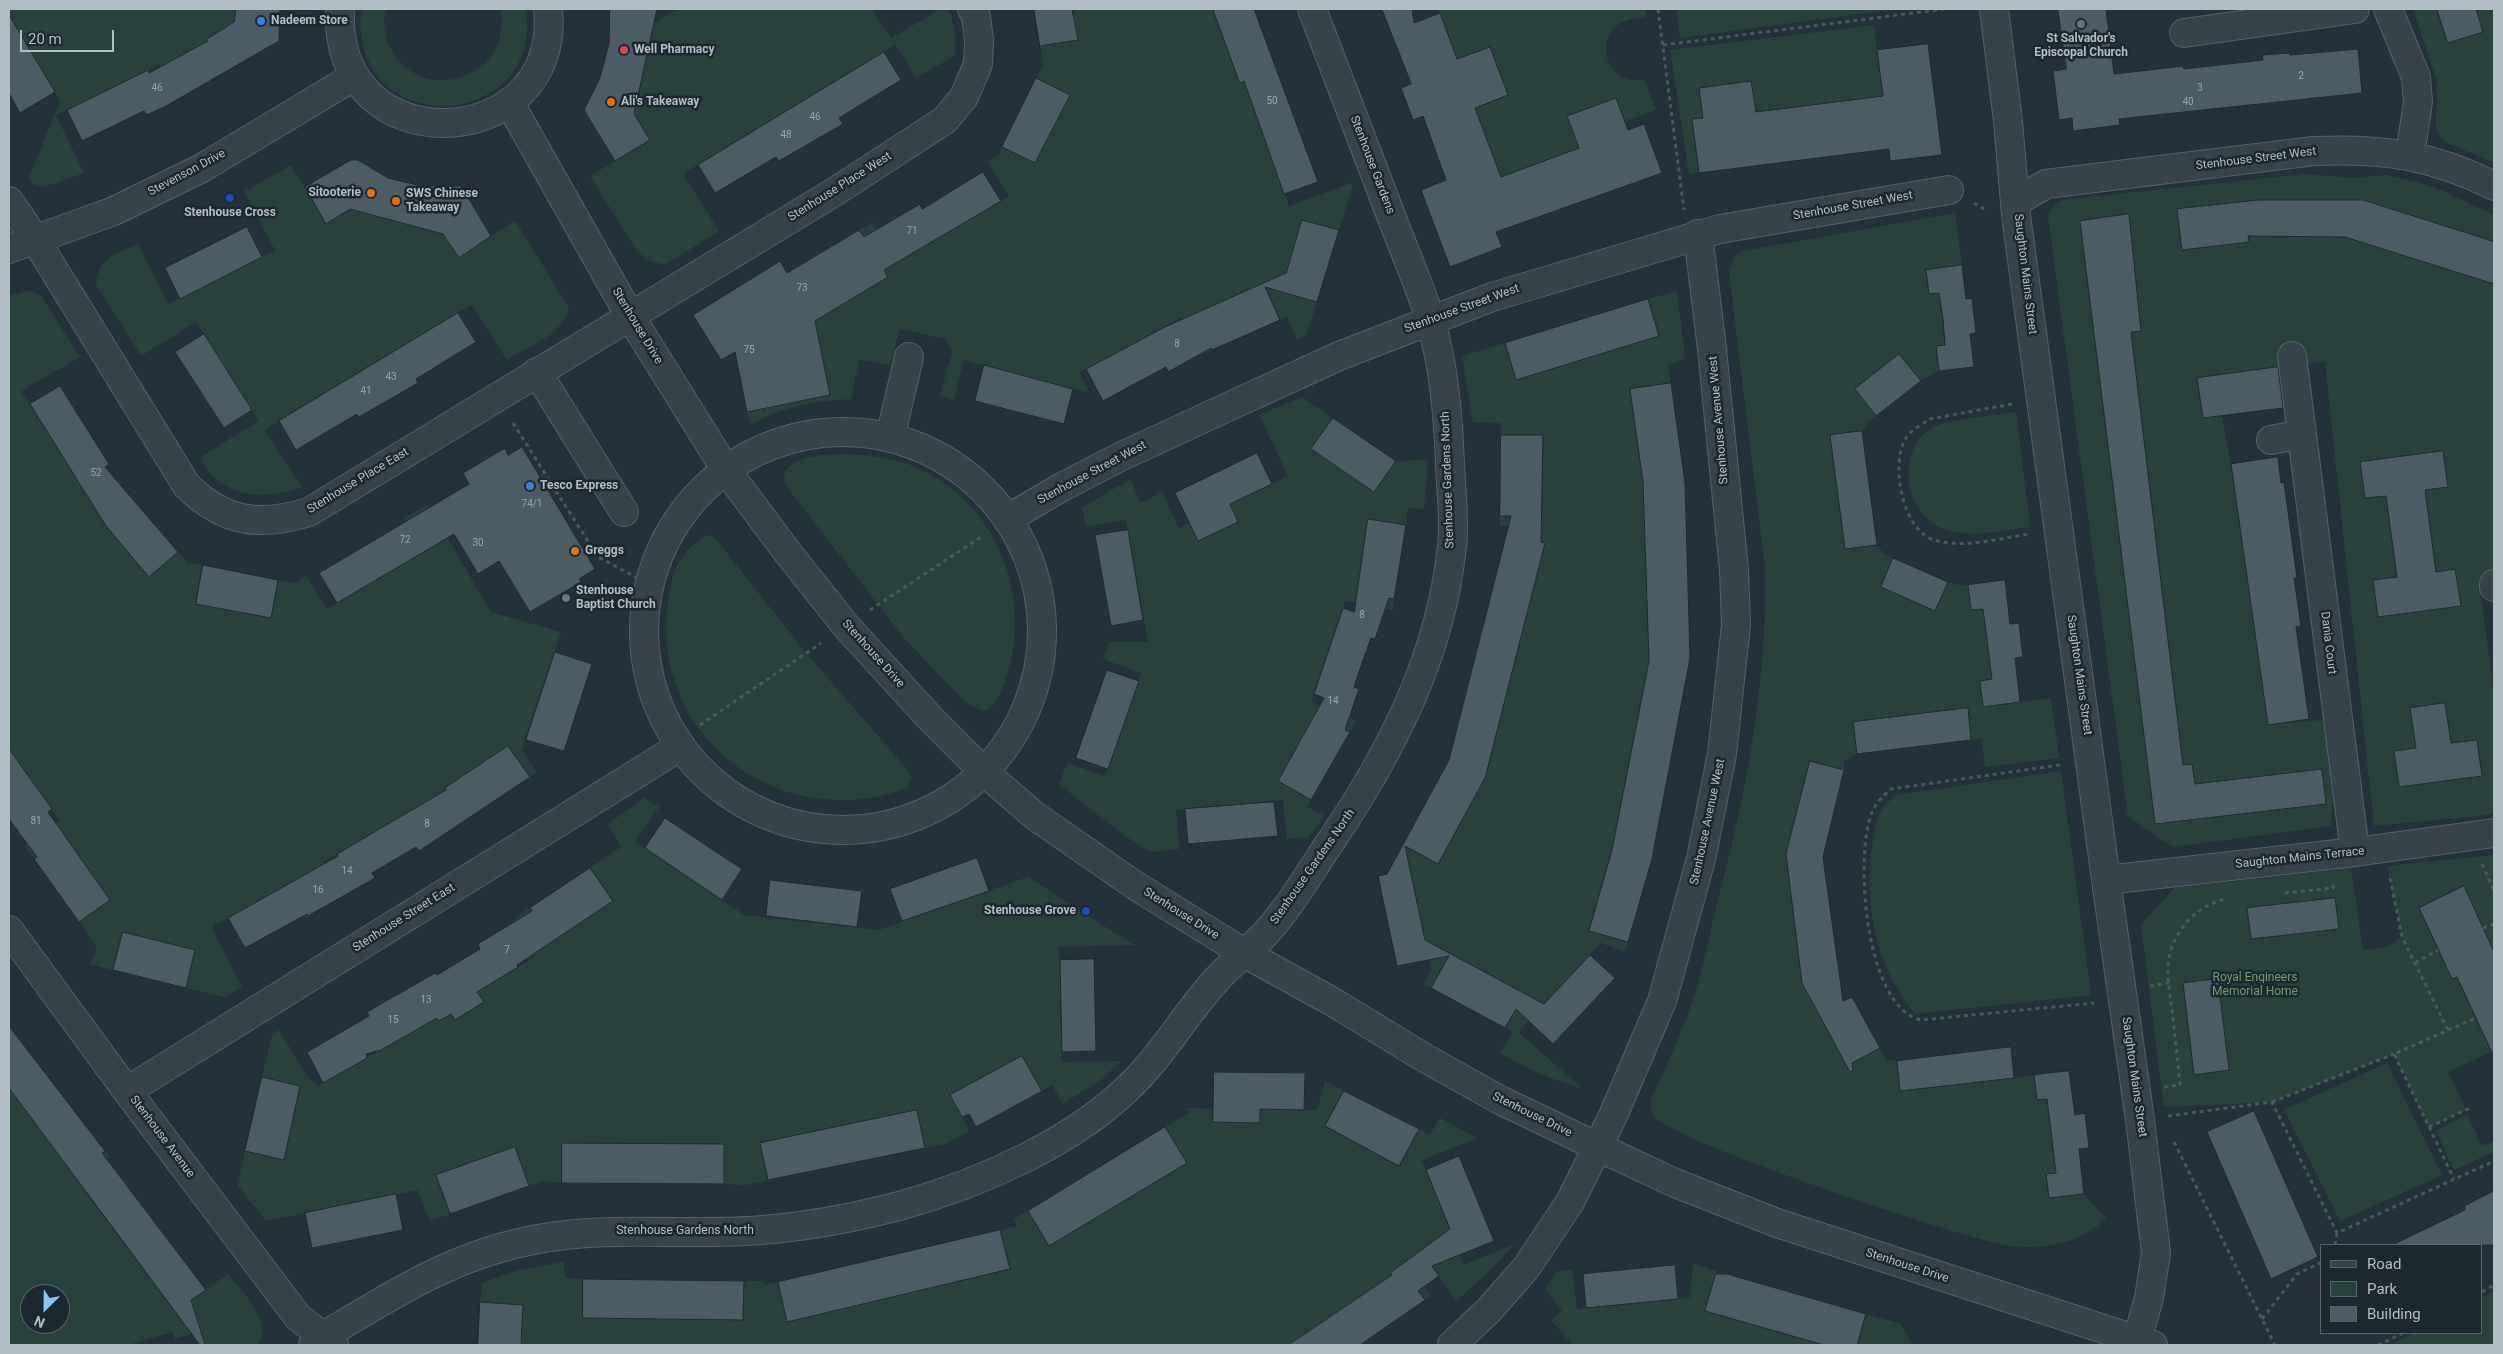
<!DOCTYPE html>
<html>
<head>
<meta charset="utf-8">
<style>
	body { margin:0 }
	#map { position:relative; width:2503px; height:1354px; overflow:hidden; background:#23323a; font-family:Roboto,sans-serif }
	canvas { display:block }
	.frame { position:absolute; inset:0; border:10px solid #b2bec6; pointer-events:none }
	.legend { position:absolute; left:2320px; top:1244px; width:162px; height:90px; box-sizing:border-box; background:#1c282f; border:1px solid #58646b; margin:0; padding:6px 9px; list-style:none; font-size:15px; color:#b2bec6 }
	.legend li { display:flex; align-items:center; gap:10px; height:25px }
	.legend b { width:25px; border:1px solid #58646b }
	.north { position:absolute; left:20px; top:1284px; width:50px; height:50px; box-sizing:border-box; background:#1c282f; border:1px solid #58646b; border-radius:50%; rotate:203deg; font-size:14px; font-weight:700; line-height:20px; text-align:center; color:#b2bec6 }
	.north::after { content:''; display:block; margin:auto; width:18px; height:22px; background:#89c8f4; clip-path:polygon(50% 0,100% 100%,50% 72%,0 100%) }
	.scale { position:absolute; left:20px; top:30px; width:94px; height:22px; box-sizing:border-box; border:2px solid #b2bec6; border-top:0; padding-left:6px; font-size:15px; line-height:18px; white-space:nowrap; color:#b2bec6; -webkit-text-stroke:4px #1c282f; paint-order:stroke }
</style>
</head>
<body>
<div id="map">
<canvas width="2503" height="1354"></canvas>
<div class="frame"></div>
<ul class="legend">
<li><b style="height:6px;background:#37434b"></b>Road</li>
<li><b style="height:14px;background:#29413d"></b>Park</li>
<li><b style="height:14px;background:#4c5c65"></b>Building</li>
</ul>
<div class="north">N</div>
<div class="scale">20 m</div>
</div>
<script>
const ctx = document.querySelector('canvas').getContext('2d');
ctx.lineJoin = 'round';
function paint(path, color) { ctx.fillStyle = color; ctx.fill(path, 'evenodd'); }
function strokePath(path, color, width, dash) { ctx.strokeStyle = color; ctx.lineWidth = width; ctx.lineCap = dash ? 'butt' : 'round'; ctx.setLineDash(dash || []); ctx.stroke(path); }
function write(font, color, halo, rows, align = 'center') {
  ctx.font = font + ' Roboto,sans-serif'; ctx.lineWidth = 5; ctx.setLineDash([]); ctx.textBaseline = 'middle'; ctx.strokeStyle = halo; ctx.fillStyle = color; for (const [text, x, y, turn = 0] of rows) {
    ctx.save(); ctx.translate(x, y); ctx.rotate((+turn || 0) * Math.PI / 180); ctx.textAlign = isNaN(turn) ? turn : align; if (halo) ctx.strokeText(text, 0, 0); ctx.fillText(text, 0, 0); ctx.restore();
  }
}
paint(new Path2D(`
	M9,9H236L234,22L207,40L227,71L161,67L159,65L56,115L84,173L44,187L33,184L29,178L60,101L9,15Z
	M361,9H386C382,24 385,40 393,53C428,108 515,73 500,9H526C545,133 348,143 361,9Z
	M678,9H872L891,38L941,9H948C955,25 957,39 954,56L916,78L895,45L686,172L684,175L719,231L665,265L648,260L635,248L590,176L650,140L634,114L653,27L654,23Z
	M1072,9H1225L1215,13L1240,83L1276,70L1249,95L1289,206L1354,182L1339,230L1302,220L1281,291L1317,302L1306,335L1297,340L1287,317L1280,320L1264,283L1195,314L1212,350L1201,355L1183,317L1079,373L1090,393L964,360L954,400L940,396L952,351L945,339L900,329L890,365L859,359L851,399C816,401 782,406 751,425L747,412L830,394L819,343L780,324L887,277L859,230L873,222L877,229L892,220L913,253L1009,196L988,162L999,155L1001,147L1035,163L1069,96L1036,78L1043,64L1040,46L1078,40Z
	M1438,9H1645L1646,18C1590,14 1596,88 1645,80L1656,110L1625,121L1616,98L1567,116L1579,148L1478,186L1492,153L1475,108L1508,95L1490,47L1457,59Z
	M1676,9H1896L1680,38Z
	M2413,9H2494V163L2443,141L2436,131L2437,81Z
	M1874,25L1883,96L1755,112L1751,81L1699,88L1703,118L1692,119L1699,173L1689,174L1670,50Z
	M291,165L326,223L354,209L421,228L442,231L459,258L515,220L569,308C563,334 528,347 507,360L473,307L469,306L279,421L265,430L302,487C263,501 221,499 200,458L258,421L196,322L141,356L96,285C98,259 115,252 138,245L169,304L275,250L244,192Z
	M2304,174L2355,178L2386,175L2414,181L2443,191L2494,215V577L2479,579L2494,695V812L2488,815L2374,826L2325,361L2197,378L2203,418L2222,416L2238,505L2269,725L2332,719L2336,748L2331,826L2172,847L2128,816L2048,216L2055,204L2061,200Z
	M1955,213L1962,265L1927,270L1929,294L1939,293L1945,345L1936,346L1939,371L1921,381L1899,355L1855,389L1876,416L1867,423L1862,431L1830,435L1845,549L1877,545L1884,554L1894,558L1881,587L1935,611L1948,582L1958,585H1968L1971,610L1983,609L1992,679L1980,681L1983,707L2051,698L2059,758L1985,767L1982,739L1971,740L1968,709L1853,722L1857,754L1844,762V770L1810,762L1787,854L1848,1066L1879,1048L1887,1060L1897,1061L1900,1091L2034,1075L2037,1100L2047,1099L2056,1173L2046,1174L2049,1198L2084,1194L2106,1218C2084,1240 2057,1247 2026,1247C2018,1247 2008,1246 2000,1244C1956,1235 1669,1141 1653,1115C1649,1110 1651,1103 1652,1097C1667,1065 1682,1033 1693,999C1704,966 1710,930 1719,896C1748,785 1767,683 1765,568L1729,272L1734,256L1743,251Z
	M26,291H32L41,296L80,357L21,391L91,502L119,483L130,496L101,521L149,577L178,552L190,565L191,563L203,565L196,604L271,618L278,580L296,583L306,575L327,609L423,552L404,518L428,505L491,612L561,632L522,751L537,772L530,777L508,746L445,788L467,820L451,830L433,798L323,862L324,864L213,926V931L242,987L225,997L186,988L195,950L123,932L113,970L90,964L97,947L79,922L110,899L65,837L34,859L25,846L60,821L9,749V296Z
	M1677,291L1685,358L1668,366L1671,383L1630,389L1642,469L1682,464L1646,571L1649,652L1690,651V665L1647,670L1616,828L1654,837L1653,847L1655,848L1652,859L1612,848L1589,930L1628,942L1625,952L1601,943L1518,1032L1581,1087L1578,1088L1538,1073L1499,1053L1513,1032L1505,1028L1524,993L1450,953L1431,988L1423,984L1431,969L1429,959L1408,860L1398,853L1402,845L1438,864L1477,793L1441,773L1450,757L1488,766L1545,543L1507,533L1508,526H1500V516H1542L1543,436L1501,435V423L1473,422L1462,356L1505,343L1517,380L1659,336L1648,299Z
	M1302,397L1333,418L1312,449L1374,492L1396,461L1428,460L1424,509L1408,508L1406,525L1357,593L1394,599L1393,610L1345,601L1311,702L1356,721L1350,732L1316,714L1278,781L1311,800L1307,807L1324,816L1309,837L1287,839L1283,800L1176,810L1179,849L1150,852L1121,833L1059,784L1067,763L1105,776L1141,673L1103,659L1109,642H1148L1126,520L1086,527L1082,507L1131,479L1140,503L1162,493L1179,528L1190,523L1198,541L1238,522L1230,504L1288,476L1259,415Z
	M2016,412L2030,527C2003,530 1969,539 1943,529C1903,512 1894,446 1936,426C1951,419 1997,415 2016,412Z
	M844,454C866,455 887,457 908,464C988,494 1029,580 1011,661C1009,672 999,703 989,709C980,713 969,704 962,699L904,638L786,486C776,456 824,454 844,454Z
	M707,535L716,539L806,653L907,769L912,778L907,788C783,835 650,739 668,604C672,570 678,554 707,535Z
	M2061,771L2091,995L1915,1014C1875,968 1863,899 1873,840C1875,831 1876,819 1881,811C1885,804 1892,799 1897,795Z
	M644,798L659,807L635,842L744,915L879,930L1028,877L1134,945L1059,947L1062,1062L1121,1061L1102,1079L1063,1104L1052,1085L1042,1091L1022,1056L950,1095L969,1131L946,1144L925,1148L917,1111L760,1143L768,1180L746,1185L724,1184V1144L562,1143V1183L544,1181L529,1186L515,1147L436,1175L450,1214L430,1221L418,1190L266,1221L238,1186L245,1151L284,1160L300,1086L262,1077L272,1035L279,1030L309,1079L318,1086L436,1017L439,1021L451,1014L455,1020L484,1003L477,992L534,958L512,921L530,908L553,941L613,901L590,868L621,847L608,824Z
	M2494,855V952L2464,887L2419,908L2452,979L2457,977L2491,1052L2448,1072L2466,1110L2429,1127L2394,1054L2272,1102L2164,1107L2141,925L2174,888L2351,868L2363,950L2387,947L2402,937L2387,866Z
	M2387,1063L2442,1175L2340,1221L2284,1110Z
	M1325,1081L1344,1091L1325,1127L1399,1166L1419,1129L1430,1135L1440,1118L1477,1138L1422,1160L1464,1265L1514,1244L1491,1270L1456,1301L1421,1251L1407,1261L1431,1296L1425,1300L1402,1268L1288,1345H521L523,1306L480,1302L482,1283L518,1270L564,1262L565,1278L583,1279V1318L743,1320L744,1281H763L764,1285L778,1282L937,1286L1010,1270L1000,1230L1017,1226L1014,1219L1028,1211L1049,1246L1186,1163L1165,1127L1189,1113L1187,1108L1213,1109L1260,1122V1109L1317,1110Z
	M9,1088L74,1174L105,1151L110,1157L107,1159L114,1169L84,1191L175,1312L228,1274C242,1293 274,1320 258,1345H205L200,1331L175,1339L173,1332L127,1345H9ZM30,1294H60V1324H30Z
	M2467,1114L2482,1146L2494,1141V1152L2454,1170L2436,1131Z
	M1693,1264L1717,1271L1706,1311L1824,1345H1573L1551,1320L1562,1311L1545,1289L1558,1271L1572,1269L1577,1309L1690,1298Z
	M2494,1291V1345H2390L2414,1333H2482V1298Z
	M1866,1314L1901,1324L1912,1345H1857Z`), '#29413d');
const building = new Path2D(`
	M236,9H280L279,41L166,106L147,115L144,111L82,141L67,110L148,70L149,73L208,41L207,39L234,22Z
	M610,9H657L634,114L650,140L615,161L584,110L600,78L609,43Z
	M1034,9H1072L1078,40L1040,46Z
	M1213,9H1254L1318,182L1284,194L1244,81L1240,83Z
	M1382,9H1412L1414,23L1440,13L1457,59L1490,47L1508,95L1475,108L1501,177L1579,148L1567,116L1616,98L1628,130L1644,124L1662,173L1496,232L1502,247L1450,267L1421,190L1446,180L1423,116L1413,120L1401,88L1411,84Z
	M2058,9H2106L2114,74L2183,66L2184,69L2263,60L2262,55L2290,53V55L2358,49L2362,93L2119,119L2120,125L2073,131L2072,118L2059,120L2053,71L2066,69Z
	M2437,9H2476L2483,32L2448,43Z
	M9,15L55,92L20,113L9,93Z
	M1928,44L1942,155L1890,161L1889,149L1699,173L1692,119L1703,118L1699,88L1751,81L1756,112L1883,96L1877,50Z
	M884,52L901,80L839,118L843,124L779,161L776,157L715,193L698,165Z
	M1036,78L1070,95L1035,163L1002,147Z
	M351,160H358L388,178L422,186H461L491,236L459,258L443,234L350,209L326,224L305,187Z
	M983,172L1001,201L884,270L888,277L815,321L830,395L747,412L735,352L721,360L693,315L780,261L787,273L859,230L864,237L920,204L922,209Z
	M2259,200H2363L2483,238L2494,242V284L2345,237L2248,236L2249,242L2182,250L2177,209Z
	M2129,214L2141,331L2131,332L2183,765L2192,764L2195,784L2322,769L2326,804L2155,824L2080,221Z
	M1302,220L1339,230L1317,302L1265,287L1280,320L1212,350L1211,348L1168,372L1166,367L1103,401L1086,369L1165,327L1286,273Z
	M247,227L262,257L180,299L165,268Z
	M1962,265L1966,299L1972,298L1976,333L1970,334L1974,367L1939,371L1936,346L1945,345L1943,319L1939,293L1929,294L1926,270Z
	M1648,299L1659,336L1516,380L1505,343Z
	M458,313L476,342L416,379L418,383L359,417L357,414L296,450L279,421Z
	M204,334L252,410L224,428L175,352Z
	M1899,354L1921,381L1876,416L1855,389Z
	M984,365L1073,389L1064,424L975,401Z
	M2278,367L2283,408L2203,418L2197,378Z
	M1671,383L1685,483L1690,658L1652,859L1628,942L1589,931L1612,850L1649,661L1643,482L1630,389Z
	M60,386L109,464L105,467L178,552L149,577L106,526L30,404Z
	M1333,418L1396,461L1374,492L1311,449Z
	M1862,431L1877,545L1845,549L1830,435Z
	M1501,435H1543L1541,542L1545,543L1485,778L1438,864L1405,846L1425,940L1544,1004L1590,955L1615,978L1553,1044L1516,1009L1505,1028L1431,988L1449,956L1397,966L1378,876L1387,874L1449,760L1511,516H1500Z
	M522,447L595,569L579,579L581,582L530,612L499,561L478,574L454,534L337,603L319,573L469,484L463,473L505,448L508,455Z
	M2443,451L2448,487L2425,490L2436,572L2455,569L2461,606L2378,617L2373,580L2397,577L2386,496L2365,498L2360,462Z
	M1257,453L1272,484L1230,504L1238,522L1198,541L1175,493Z
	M2278,457L2281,483L2284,482L2297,578H2294L2301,626L2296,627L2309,719L2268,725L2231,464Z
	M1368,519L1406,525L1394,599L1389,598L1375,639L1371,638L1362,663L1354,687L1359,689L1345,730L1350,732L1311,800L1278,781L1324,698L1314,694L1343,608L1354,612Z
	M1128,530L1143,620L1111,626L1095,535Z
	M1893,558L1948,582L1935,611L1881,587Z
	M203,565L278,580L271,618L196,604Z
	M2005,580L2010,624L2019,623L2021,641L2023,657L2015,658L2020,702L1983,707L1980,681L1992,679L1983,609L1971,610L1968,585Z
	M555,652L592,664L564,751L526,740Z
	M1107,670L1139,681L1108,769L1076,758Z
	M2445,703L2451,743L2477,740L2482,776L2399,787L2394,751L2416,748L2410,708Z
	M1968,708L1971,740L1857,754L1853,722Z
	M508,746L530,777L419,851L416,847L372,873L375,878L308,916L307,914L245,948L228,918L338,856L337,854L446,790L445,788Z
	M9,749L52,809L48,812L110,900L79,922L34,859L37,857L9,819Z
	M1810,761L1844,770L1823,857L1843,1001L1852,997L1880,1048L1852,1063L1853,1071L1850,1072L1802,983L1786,854Z
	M1274,802L1278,836L1188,844L1185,809Z
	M665,818L742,869L722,900L645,848Z
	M977,858L989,891L902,921L890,889Z
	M590,868L613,901L517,965L518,967L477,992L484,1002L455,1020L451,1014L439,1021L437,1018L381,1050L366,1054L367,1058L323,1083L307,1052L369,1016L367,1012L435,973L437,975L480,949L478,944L532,911L530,908Z
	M770,880L862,891L857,927L766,916Z
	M2464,886L2494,952V1057L2457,977L2452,979L2419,908Z
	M2335,898L2339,929L2251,939L2247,908Z
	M123,932L195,950L186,988L113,970Z
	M1094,959L1096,1051L1062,1052L1060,960Z
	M2218,979L2229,1070L2194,1075L2183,983Z
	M9,1026L105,1151L102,1153L206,1290L191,1300L205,1345H200L9,1088Z
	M2011,1047L2014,1078L1900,1091L1897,1061Z
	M1022,1056L1042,1091L976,1127L969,1114L962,1117L950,1095Z
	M2069,1071L2075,1115L2085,1113L2089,1148L2079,1149L2084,1194L2049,1198L2046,1174L2056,1173L2047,1099L2037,1100L2034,1075Z
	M1214,1072L1305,1073L1304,1110L1260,1109V1123L1213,1122Z
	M262,1077L300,1086L284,1160L245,1151Z
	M1344,1091L1419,1129L1399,1166L1325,1126Z
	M917,1110L925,1148L768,1180L760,1143Z
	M2254,1111L2318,1257L2271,1279L2207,1132Z
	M1165,1127L1187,1163L1049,1246L1028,1211Z
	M562,1143L724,1144V1184L562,1183Z
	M515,1147L529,1186L450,1214L436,1175Z
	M1459,1156L1494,1241L1432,1266L1439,1276L1418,1291L1425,1300L1360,1345H1288L1392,1275L1390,1273L1450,1229L1426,1170Z
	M2494,1191V1245H2392L2465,1210V1206Z
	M396,1194L403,1230L312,1248L305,1213Z
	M1000,1230L1010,1269L787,1322L778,1282Z
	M1675,1265L1678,1299L1586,1308L1583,1274Z
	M1716,1274H1727L1866,1314L1857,1345H1824L1705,1311Z
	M583,1279L744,1281L743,1320L583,1318Z
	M480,1302L523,1305L521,1345H478Z`);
paint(building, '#4c5c65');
strokePath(building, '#1e2a32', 1);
const minor = new Path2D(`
	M340,9C332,167 563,155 548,9
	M1994,9L2008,121L2016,215L2106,880L2140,1120L2156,1253L2149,1298L2137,1340
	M2388,9L2416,77L2418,102L2410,155
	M2184,33L2355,9
	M509,102L630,316L726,470L788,553L846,626L930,718L984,772L1035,816L1136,886L1244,953L1333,1002L1423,1057L1500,1100L1598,1147L1675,1183L1777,1223L2153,1345
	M9,201L35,239L187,486C225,523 260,527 309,512L836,191L945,120L964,97L978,64L979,40L976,16L972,9
	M2017,201L2046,184L2314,151C2382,148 2433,155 2494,186
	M9,249L114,211L202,168L355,76
	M2292,356L2355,852
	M537,372L624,512
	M644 631a199 199 0 1 1 398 0a199 199 0 1 1-398 0Z
	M890,438L909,357
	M2271,440L2302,434
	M1007,519L1062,487L1120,457L1230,406L1339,356L1492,297L1720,229L1949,190
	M2494,584V587
	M2106,880L2355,852L2494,833
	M9,930L127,1091L298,1317L334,1345
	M127,1091L681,746
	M313,1345L322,1337C394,1294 454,1254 538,1239C597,1228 655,1233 714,1232C776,1232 838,1222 899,1206C979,1184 1076,1142 1135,1081C1167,1049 1189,1008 1220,976C1234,961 1251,949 1265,934C1291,906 1310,872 1331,841C1392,751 1441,655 1452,546C1455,519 1451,490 1450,463C1448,415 1444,365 1430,319C1419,283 1403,248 1390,213C1364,145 1338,77 1312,9
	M1452,1345L1489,1310L1526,1268L1570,1202L1612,1118L1662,1001L1701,859L1722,754L1736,625L1734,570L1712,349L1698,234`);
strokePath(minor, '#556169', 30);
strokePath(new Path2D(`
	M1658,9L1684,210
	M1663,45L1945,9
	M1974,203L1986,210
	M2012,404L1930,419C1922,424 1911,430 1906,438C1890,464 1902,530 1934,540C1964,549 2000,538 2030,534
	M513,423L598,557L649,584
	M870,610L984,535
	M700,725L821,643
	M2060,765L1891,789C1883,796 1876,803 1872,812C1854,856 1865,1008 1921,1020L2094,1003
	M2482,864L2494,890
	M2390,878L2402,937L2448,1030L2394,1054L2454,1179
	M2285,893L2333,888V885
	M2483,928L2494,924
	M2415,963L2438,950
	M2150,986L2169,983
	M2448,1030L2476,1018
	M2164,1087L2180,1085C2178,1062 2175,1039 2173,1017C2171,1000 2167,983 2168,967C2170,934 2194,906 2226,899
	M2272,1102L2394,1054
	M2168,1116L2272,1102L2337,1233L2494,1161
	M2429,1127L2470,1108
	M2174,1142L2275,1345
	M2335,1245L2337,1233
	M2482,1292L2494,1285
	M2262,1319L2297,1274L2322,1262
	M2378,1345L2403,1333`), '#475c5a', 3, [4, 4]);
strokePath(minor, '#37434b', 28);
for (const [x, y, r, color] of [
	[261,21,5,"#3f7fe0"],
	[2081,24,5,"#6b7280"],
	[624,50,5,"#e0444e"],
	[611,102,5,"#e8710a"],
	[371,193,5,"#e8710a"],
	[230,198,5,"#1a4fb4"],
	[396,201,5,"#e8710a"],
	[530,486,5,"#3f7fe0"],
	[575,551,5,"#e8710a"],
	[566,598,5,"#6b7280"],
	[1086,911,5,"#1a4fb4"]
]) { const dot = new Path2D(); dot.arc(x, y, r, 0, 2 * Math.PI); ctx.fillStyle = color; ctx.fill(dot); strokePath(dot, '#1c282f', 2); }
write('10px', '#98a6ae', null, [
	["2",2301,76],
	["46",157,88],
	["3",2200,88],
	["50",1272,101],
	["40",2188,102],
	["46",815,117],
	["48",786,135],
	["71",912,231],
	["73",802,288],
	["8",1177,344],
	["75",749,350],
	["43",391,377],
	["41",366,391],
	["52",96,473],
	["74/1",532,504],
	["72",405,540],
	["30",478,543],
	["8",1362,615],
	["14",1333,701],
	["81",36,821],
	["8",427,824],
	["14",347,871],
	["16",318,890],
	["7",507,950],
	["13",426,1000],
	["15",393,1020]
]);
write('bold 12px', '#b2bec6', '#1c282f', [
	["Nadeem Store",271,21],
	["St Salvador's",2081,39,"center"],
	["Episcopal Church",2081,53,"center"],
	["Well Pharmacy",634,50],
	["Ali's Takeaway",621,102],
	["Sitooterie",361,193,"right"],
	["SWS Chinese",406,194],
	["Takeaway",406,208],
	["Stenhouse Cross",230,213,"center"],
	["Tesco Express",540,486],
	["Greggs",585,551],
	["Stenhouse",576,591],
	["Baptist Church",576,605],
	["Stenhouse Grove",1076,911,"right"]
], 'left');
write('12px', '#b2bec6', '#1c282f', [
	["Stenhouse Street West",2256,159,-7],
	["Stenhouse Gardens",1372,165,69],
	["Stevenson Drive",187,173,-28],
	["Stenhouse Place West",840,187,-32],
	["Stenhouse Street West",1853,206,-10],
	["Saughton Mains Street",2025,274,83],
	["Stenhouse Street West",1462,309,-20],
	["Stenhouse Drive",637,326,59],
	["Stenhouse Avenue West",1719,420,-95],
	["Stenhouse Street West",1092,473,-28],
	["Stenhouse Gardens North",1448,480,-92],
	["Stenhouse Place East",358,481,-31],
	["Dania Court",2328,643,83],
	["Stenhouse Drive",873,654,48],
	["Saughton Mains Street",2079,675,82],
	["Stenhouse Avenue West",1708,822,-78],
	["Saughton Mains Terrace",2300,858,-6],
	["Stenhouse Gardens North",1313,867,-55],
	["Stenhouse Drive",1181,914,32],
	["Stenhouse Street East",404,918,-32],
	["Saughton Mains Street",2134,1077,82],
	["Stenhouse Drive",1532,1115,26],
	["Stenhouse Avenue",162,1137,53],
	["Stenhouse Gardens North",685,1231],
	["Stenhouse Drive",1907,1266,18]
]);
write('12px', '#719c72', '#1c282f', [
	["Royal Engineers",2255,978],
	["Memorial Home",2255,992]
]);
</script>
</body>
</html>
